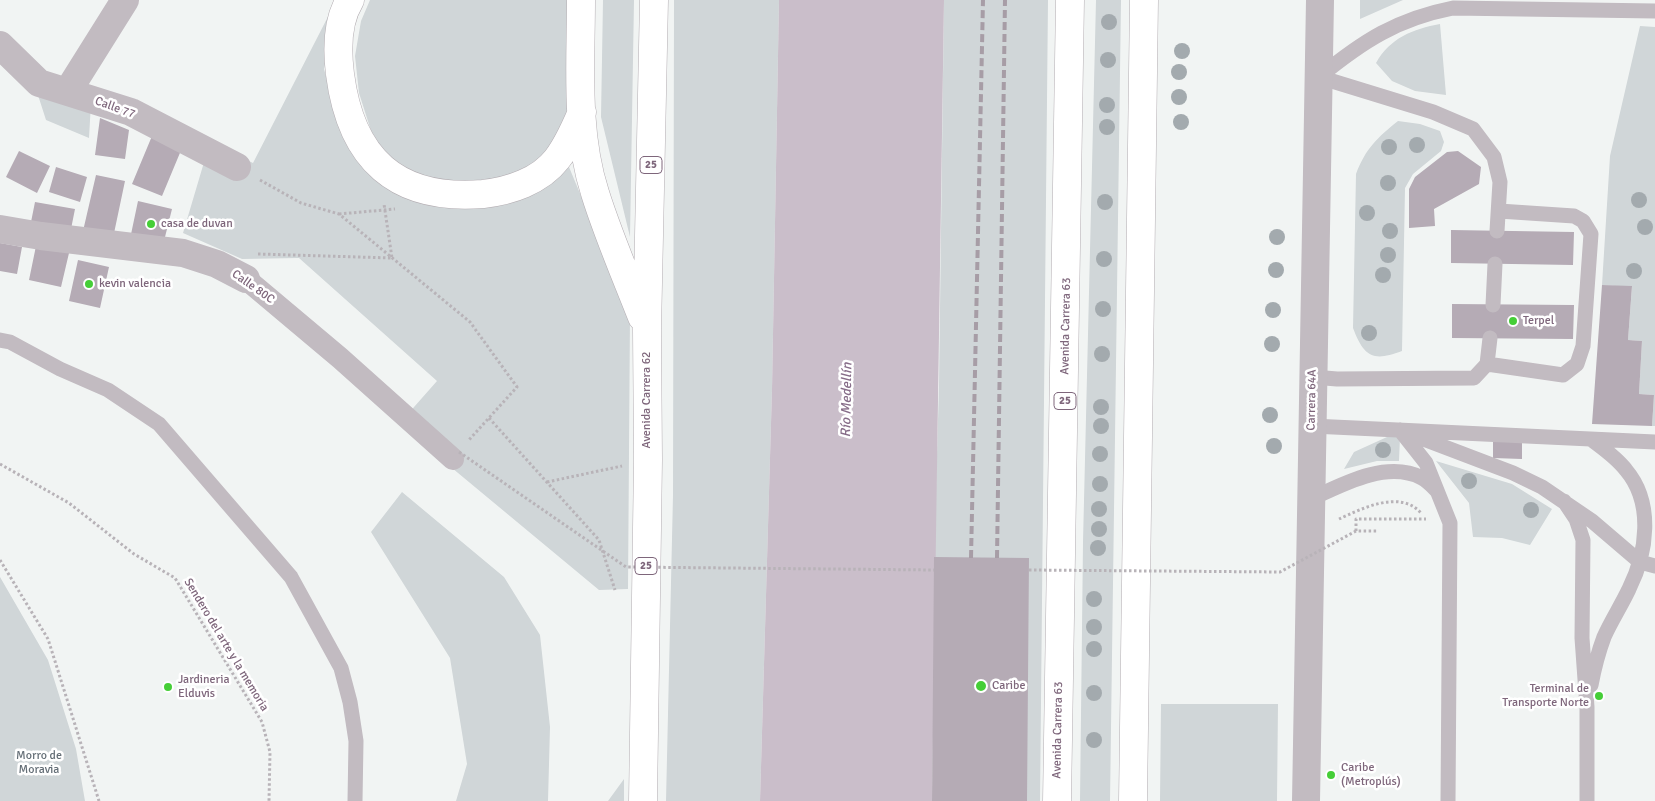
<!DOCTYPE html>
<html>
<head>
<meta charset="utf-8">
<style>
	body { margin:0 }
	canvas { display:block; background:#f1f4f3 }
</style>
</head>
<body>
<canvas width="1655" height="801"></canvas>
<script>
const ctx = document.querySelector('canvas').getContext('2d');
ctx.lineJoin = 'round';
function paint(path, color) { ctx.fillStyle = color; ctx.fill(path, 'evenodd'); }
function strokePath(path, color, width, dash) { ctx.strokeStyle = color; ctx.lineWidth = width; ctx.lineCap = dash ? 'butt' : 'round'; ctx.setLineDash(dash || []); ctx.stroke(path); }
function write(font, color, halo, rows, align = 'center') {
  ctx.font = font + ' Signika,sans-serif'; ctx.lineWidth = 5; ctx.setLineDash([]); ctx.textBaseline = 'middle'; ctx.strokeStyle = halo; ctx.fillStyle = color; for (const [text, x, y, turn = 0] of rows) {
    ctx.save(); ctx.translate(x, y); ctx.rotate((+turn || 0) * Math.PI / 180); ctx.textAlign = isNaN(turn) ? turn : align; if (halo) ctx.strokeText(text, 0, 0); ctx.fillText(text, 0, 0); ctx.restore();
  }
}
paint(new Path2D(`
	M370,0H569L571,115L554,150L529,172L470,184L430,180L396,166L373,137L359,93L355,56L361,21Z
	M603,0H634L630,237L601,117Z
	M674,0H779L772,389L760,801H666L673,495Z
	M944,0H1048L1040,801H1027L934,557L939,386Z
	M1096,0H1121L1110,801H1080L1083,542Z
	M1360,0H1403L1360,19Z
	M336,1L324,69L341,133L372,175L539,188L569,167L630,314L628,589L599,590L399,424L437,381L299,258L242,259L183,233L210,142L253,163Z
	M1440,24L1446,95L1415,91L1392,81L1376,63C1390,38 1413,29 1440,24Z
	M1640,26L1655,27V426H1652L1654,395L1639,394L1642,341L1628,340L1632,287L1602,285L1610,156Z
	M37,92L91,103L89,138L46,120Z
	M1398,121L1420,124L1440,131L1444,142L1441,151L1413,174L1405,188L1402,351C1373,362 1364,357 1353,328L1356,174C1366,148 1377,138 1398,121Z
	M1387,437H1400L1399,461H1377L1344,469L1354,452Z
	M1436,461L1512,484L1552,509L1530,545L1502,538L1473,537L1469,503Z
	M402,492L504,577L540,635L550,727L548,801H456L467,764L450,658L371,532Z
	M0,577L48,660L76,749L85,801H0Z
	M1161,704H1278L1277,801H1160Z
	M624,779V801H608Z`), '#d0d6d8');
paint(new Path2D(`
	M779,0H944L932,801H760L772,389Z`), '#cabeca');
paint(new Path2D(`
	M100,118L129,130L125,159L95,155Z
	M152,136L182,148L162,196L132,184Z
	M19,151L50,166L37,193L6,177Z
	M1458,151L1481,167L1479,184L1434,209L1435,226L1409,228V189L1415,177L1447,152Z
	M56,167L87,177L80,202L49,192Z
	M96,175L125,181L113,238L83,231Z
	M138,201L172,209L163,245L130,239Z
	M35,202L75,209L71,229L31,222Z
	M1451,230L1574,232L1573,265L1451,263Z
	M0,243L22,247L17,274L0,271Z
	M36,246L69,253L61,287L29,280Z
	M78,260L109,267L100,308L69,301Z
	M1602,285L1632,286L1628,340L1642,341L1639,394L1654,395L1652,426L1592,424Z
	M1452,304L1574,305L1573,339L1452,338Z
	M1493,442H1522V459L1493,458Z
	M934,557L1029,558L1027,801H932Z`), '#b5abb5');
const trunk = new Path2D(`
	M350,0C337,21 337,50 340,74C351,159 396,201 483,194C510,191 540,181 557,159C568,145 575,128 582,112
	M581,0C581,63 575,131 595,193C608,235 626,276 642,317
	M643,801L648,460L647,330L654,0
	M1057,801L1070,0
	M1133,801L1144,0`);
strokePath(trunk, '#b3adb2', 29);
strokePath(new Path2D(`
	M260,180L301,203L339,214L470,322L517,387L468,441
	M339,214L395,209
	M258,254L392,258L384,204
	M489,418L599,540L615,590
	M0,464L69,503L134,554L175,578L262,722L270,752L269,801
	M547,482L622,466
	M1339,519C1361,509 1400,489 1421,513
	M1356,531V519H1426
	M0,560L48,639L99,801`), '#b8b3b8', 3, [2.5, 2.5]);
strokePath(new Path2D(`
	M1319,77C1363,41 1397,19 1453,8L1655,11
	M1319,77L1433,112L1473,129L1494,157L1500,182L1497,231
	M1493,305L1495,264
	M0,340L10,342L60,369L108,390L159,424L291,577L341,668L350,702L356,741L355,801
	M1487,364L1563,375L1577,364L1583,346L1591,234L1583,221L1574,216L1499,211
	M1313,377L1337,379L1474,378L1487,364L1490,338
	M1312,426L1655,442
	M1400,430L1426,463L1450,523L1448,801
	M1413,435L1513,473L1542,487L1592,521L1640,562L1655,566
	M1311,499C1343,484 1387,460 1422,478C1428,481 1433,487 1437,491
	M1564,501L1576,519L1583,540L1582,638L1587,707V801
	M1591,685C1594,669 1598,653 1604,637C1611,621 1621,606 1629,589C1647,553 1654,503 1626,470C1617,458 1604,449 1592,440`), '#c2bbc1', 15);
strokePath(new Path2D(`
	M246,279L340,358L453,459`), '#c2bbc1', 22);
strokePath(new Path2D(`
	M0,45L39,83L131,112L237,167
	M68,91L125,0
	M0,229L41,236L183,253L217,264L246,279`), '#c2bbc1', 28);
strokePath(new Path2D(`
	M1306,801L1320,0`), '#c2bbc1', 28);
strokePath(trunk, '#fff', 28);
strokePath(new Path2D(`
	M971,558L983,0
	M997,558L1005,0`), '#a79da6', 4, [8, 4]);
strokePath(new Path2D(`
	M459,452L626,567L934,570
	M1029,570L1280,572L1356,531H1377`), '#b8b3b8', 3, [2.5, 2.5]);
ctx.fillStyle = '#a3aaae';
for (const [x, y] of [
	[1109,22],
	[1182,51],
	[1108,60],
	[1179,72],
	[1179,97],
	[1107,105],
	[1181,122],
	[1107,127],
	[1417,145],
	[1389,147],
	[1388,183],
	[1639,200],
	[1105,202],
	[1367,213],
	[1645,227],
	[1390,231],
	[1277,237],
	[1388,255],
	[1104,259],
	[1276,270],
	[1634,271],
	[1383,275],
	[1103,309],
	[1273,310],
	[1369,333],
	[1272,344],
	[1102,354],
	[1101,407],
	[1270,415],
	[1101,426],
	[1274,446],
	[1383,450],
	[1100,454],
	[1469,481],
	[1100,484],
	[1099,509],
	[1531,510],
	[1099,529],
	[1098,548],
	[1094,599],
	[1094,627],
	[1094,649],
	[1094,693],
	[1094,740]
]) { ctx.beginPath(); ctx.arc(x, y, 8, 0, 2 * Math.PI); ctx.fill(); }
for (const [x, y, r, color] of [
	[151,224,5,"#45ce37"],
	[89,284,5,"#45ce37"],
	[1513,321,5,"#45ce37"],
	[981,686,6,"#45ce37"],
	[168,687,5,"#45ce37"],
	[1599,696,5,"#45ce37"],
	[1331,775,5,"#45ce37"]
]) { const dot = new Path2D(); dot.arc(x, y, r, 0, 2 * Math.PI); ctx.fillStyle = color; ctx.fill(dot); strokePath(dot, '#fff', 2); }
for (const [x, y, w] of [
	[651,165,22],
	[1065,401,22],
	[646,566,22]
]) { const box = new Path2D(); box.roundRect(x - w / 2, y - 8.5, w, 17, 4); ctx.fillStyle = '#fff'; ctx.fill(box); strokePath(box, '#7e667b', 1); }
write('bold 11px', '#7e667b', null, [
	["25",651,165],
	["25",1065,401],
	["25",646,566]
]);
write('12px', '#7e667b', '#fff', [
	["Calle 77",115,108,20],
	["Calle 80C",253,287,35],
	["Avenida Carrera 63",1066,326,-89],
	["Avenida Carrera 62",647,400,-90],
	["Carrera 64A",1312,400,-89],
	["Sendero del arte y la memoria",226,645,59],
	["Avenida Carrera 63",1058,730,-89]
]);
write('12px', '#7e667b', '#fff', [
	["casa de duvan",161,224],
	["kevin valencia",99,284],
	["Terpel",1523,321],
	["Jardineria",178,680],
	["Elduvis",178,694],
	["Caribe",992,686],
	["Terminal de",1589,689,"right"],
	["Transporte Norte",1589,703,"right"],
	["Caribe",1341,768],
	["(Metroplús)",1341,782]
], 'left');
write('12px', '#646e76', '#fff', [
	["Morro de",39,756],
	["Moravia",39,770]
]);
write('italic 14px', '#876d89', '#fff', [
	["Río Medellín",847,400,-89]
]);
</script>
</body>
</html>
